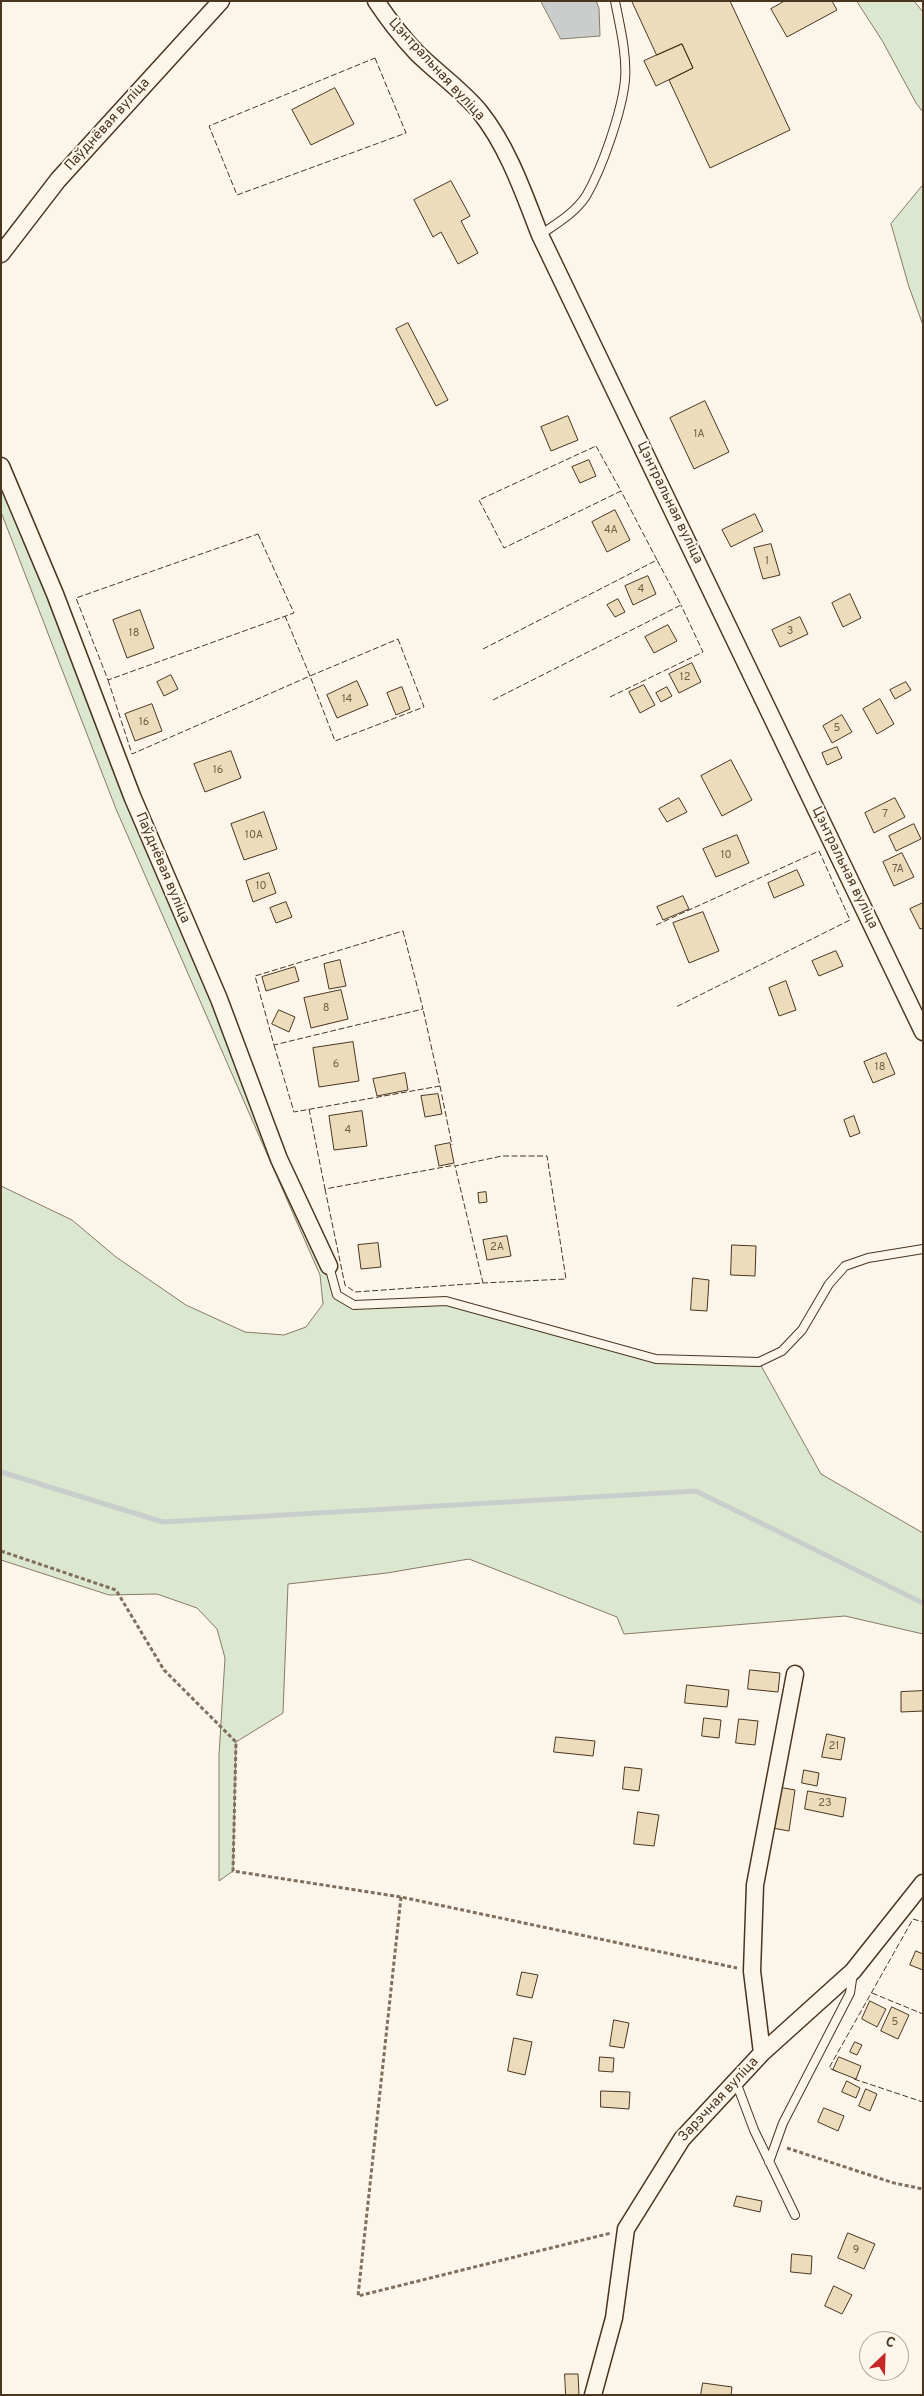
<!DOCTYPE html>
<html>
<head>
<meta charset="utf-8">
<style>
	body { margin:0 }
	#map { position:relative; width:924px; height:2396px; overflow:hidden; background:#fbf6e9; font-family:Overpass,sans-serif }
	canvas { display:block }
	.frame { position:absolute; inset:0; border:2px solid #4a3520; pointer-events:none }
	.north { position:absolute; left:859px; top:2331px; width:50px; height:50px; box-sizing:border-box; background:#fbf6e9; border:1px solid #b4a999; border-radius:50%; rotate:24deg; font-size:14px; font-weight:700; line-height:20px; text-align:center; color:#4a3520 }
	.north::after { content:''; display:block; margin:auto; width:18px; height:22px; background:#c62828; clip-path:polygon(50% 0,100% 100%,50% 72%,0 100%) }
</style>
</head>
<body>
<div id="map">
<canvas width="924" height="2396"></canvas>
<div class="frame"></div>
<div class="north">С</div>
</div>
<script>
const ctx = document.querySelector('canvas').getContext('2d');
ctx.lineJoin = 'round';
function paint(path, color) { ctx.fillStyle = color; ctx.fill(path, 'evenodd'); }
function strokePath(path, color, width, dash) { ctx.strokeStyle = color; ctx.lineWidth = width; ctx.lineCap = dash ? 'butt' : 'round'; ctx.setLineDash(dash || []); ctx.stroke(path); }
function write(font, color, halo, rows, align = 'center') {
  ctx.font = font + ' Overpass,sans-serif'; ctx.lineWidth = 4; ctx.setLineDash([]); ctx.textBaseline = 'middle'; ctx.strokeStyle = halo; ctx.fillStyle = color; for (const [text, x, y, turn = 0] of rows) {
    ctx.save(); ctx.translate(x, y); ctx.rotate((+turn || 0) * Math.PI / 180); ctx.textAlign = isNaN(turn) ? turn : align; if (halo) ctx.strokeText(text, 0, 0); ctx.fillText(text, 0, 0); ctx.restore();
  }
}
const green = new Path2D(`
	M857,1H914L923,12V112L916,103L883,42Z
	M923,185V325L909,287L891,224Z
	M1,467L324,1267L337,1295L354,1305L446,1301L656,1359L759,1362L821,1474L923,1533V1634L845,1616L624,1634L617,1617L469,1559L387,1573L288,1584L283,1713L236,1742L233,1871L219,1881V1755L225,1658L217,1629L197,1608L157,1594L109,1595L1,1560V1186L72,1220L116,1257L186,1305L245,1332L284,1335L306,1327L323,1304L320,1275L116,809L1,512Z`);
paint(green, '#dce7d0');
strokePath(green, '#887966', 1);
const water = new Path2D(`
	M541,1H596L599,8L600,36L561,39Z`);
paint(water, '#c9cecd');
strokePath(water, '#887966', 1);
strokePath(new Path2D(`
	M1,1472L163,1522L696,1491L923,1603`), '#c9cecd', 5);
const building = new Path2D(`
	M632,1H730L790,130L710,168L669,80L693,68L682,44L657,55Z
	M785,1H832L837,10L787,37L771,9Z
	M682,44L693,68L656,86L644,61Z
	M335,88L354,124L311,145L292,110Z
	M451,181L470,216L461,221L478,253L458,264L441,232L433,237L414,200Z
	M408,323L448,400L436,406L396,329Z
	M705,401L729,452L694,469L670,418Z
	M568,416L578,440L551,451L541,427Z
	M589,460L596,476L580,483L572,467Z
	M615,510L630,540L607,552L592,522Z
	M755,514L763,531L731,547L722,530Z
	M771,544L780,575L763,579L754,548Z
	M648,576L656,594L633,605L625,586Z
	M850,594L861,618L843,627L832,603Z
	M618,599L625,612L615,617L607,605Z
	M140,610L154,648L127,658L113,620Z
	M800,617L808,634L780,647L772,630Z
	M668,625L677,641L654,653L645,637Z
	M692,663L701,682L679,693L669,674Z
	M171,675L178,689L164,696L157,682Z
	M357,681L368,705L337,718L327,695Z
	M906,682L911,690L895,699L890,690Z
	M644,685L655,705L640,713L629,692Z
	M402,687L410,709L396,715L387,693Z
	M667,687L672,696L661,702L656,693Z
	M880,699L894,724L877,734L863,709Z
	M152,704L162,731L135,741L125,714Z
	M842,715L852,732L832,743L823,726Z
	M837,747L842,758L827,765L822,753Z
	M231,751L241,778L205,792L194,764Z
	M731,760L752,800L722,816L701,776Z
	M679,798L687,812L667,822L659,809Z
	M895,798L905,817L874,833L865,813Z
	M264,812L277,849L244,860L231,824Z
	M914,824L921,839L896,851L889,836Z
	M737,835L749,863L716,877L703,849Z
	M902,853L914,877L894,886L883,862Z
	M797,870L804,885L774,898L768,883Z
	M269,873L276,893L253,902L246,881Z
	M683,896L689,909L663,920L657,907Z
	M286,902L292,917L276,923L270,908Z
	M923,903V928L920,929L910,909Z
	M703,912L719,951L689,963L673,923Z
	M836,951L843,966L819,976L812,961Z
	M340,960L346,986L329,989L324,964Z
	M295,967L299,981L266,991L262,977Z
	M786,981L796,1010L779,1016L769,988Z
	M341,990L348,1019L311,1028L304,998Z
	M279,1010L295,1017L289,1032L272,1024Z
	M353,1042L359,1081L319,1087L313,1048Z
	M886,1053L895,1074L873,1083L864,1062Z
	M405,1073L408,1090L377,1096L373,1079Z
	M438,1094L442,1114L425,1117L421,1096Z
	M362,1111L367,1146L334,1150L329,1116Z
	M854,1116L860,1133L850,1137L844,1120Z
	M450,1143L454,1163L439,1166L435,1146Z
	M486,1192L487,1202L479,1203L478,1193Z
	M507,1236L511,1256L487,1260L483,1240Z
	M378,1243L381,1267L361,1269L358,1245Z
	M732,1245L756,1246L755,1276L731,1275Z
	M693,1278L709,1280L707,1311L691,1310Z
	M750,1670L780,1673L778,1692L748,1689Z
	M687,1685L729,1690L727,1707L685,1703Z
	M923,1691V1711L901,1712V1692Z
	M704,1718L721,1720L719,1738L702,1736Z
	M739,1719L758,1721L755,1745L736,1743Z
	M827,1734L845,1738L841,1760L822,1757Z
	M556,1737L595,1741L593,1756L554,1752Z
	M625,1767L642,1769L639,1791L623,1789Z
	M804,1770L819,1773L817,1786L802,1783Z
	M778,1787L795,1790L789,1831L772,1828Z
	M808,1791L846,1798L843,1817L805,1809Z
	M638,1812L659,1815L654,1846L634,1844Z
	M916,1951L923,1954V1970L910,1965Z
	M522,1972L538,1975L532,1998L517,1995Z
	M870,2001L886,2009L877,2027L862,2019Z
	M892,2007L909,2015L898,2039L881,2031Z
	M614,2020L629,2023L624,2048L610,2046Z
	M514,2038L532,2042L525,2075L508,2071Z
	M855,2042L862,2045L857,2055L850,2052Z
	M600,2057L614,2058L613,2072L599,2071Z
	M839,2057L861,2066L856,2079L833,2070Z
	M847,2081L860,2088L856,2098L842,2092Z
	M866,2089L877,2094L870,2111L859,2106Z
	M601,2091L630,2092L629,2109L601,2107Z
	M824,2108L844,2116L838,2131L818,2122Z
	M737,2196L762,2201L760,2212L734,2206Z
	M848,2233L875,2244L864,2269L838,2258Z
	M792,2254L812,2256L811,2274L791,2272Z
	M834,2286L852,2295L842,2314L825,2306Z
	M565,2374H578L579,2395H566Z
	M703,2383L732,2387L731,2395H701Z`);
paint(building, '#ecdcbc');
strokePath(building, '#4a3520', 1);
const service = new Path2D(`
	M540,235C556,224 575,213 586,196C602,169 622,111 625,80C627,54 620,27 615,1
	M329,1266L337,1295L354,1305L446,1301L656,1359L759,1362L782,1351L802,1330L829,1284L845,1266L868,1258L923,1249
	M736,2082L754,2130L795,2215
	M769,2162L783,2123L850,1993L853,1973`);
const minor = new Path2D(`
	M376,1C388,19 401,36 416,52C437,73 461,89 480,112C508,147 524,194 540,235L923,1032
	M1,254L58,180L221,1
	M1,466L55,594L132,796L219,999L279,1159L329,1266
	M762,2053L752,1971L755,1885L795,1674
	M593,2395L614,2318L626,2229L682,2139L762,2053L853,1971L923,1883`);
strokePath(service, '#4a3520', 10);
strokePath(minor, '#4a3520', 19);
strokePath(new Path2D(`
	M1,1551L116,1590L164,1670L236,1742L233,1871L401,1897L737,1968
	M401,1897L358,2296L611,2233
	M787,2148L894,2183L923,2189`), '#7f6f5c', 3, [4, 2.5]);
strokePath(service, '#fbf6e9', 8);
strokePath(minor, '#fbf6e9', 16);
strokePath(new Path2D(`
	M375,58L406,133L237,195L209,126Z
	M596,446L621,491L504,548L479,500Z
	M258,534L294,613L108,680L76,598Z
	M398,639L424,707L335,741L310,676Z
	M483,649L657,560L621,491
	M108,680L132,754L310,676L285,616
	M610,697L703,652L681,605
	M493,700L681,605L657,560
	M656,925L819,851L850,920L676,1007
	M403,931L423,1009L274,1045L255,976Z
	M274,1045L294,1112L440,1086L423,1009
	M440,1086L452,1145
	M309,1109L325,1189L455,1165
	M325,1189L345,1285L355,1292L483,1283L455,1166L502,1156H547L566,1279L483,1283
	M872,1993L923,2014
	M836,2071L829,2068L913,1919L923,1922
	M854,2079L923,2102`), '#4a3520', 1, [6, 2.5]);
write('11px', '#725f47', null, [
	["1А",699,435],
	["4А",611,531],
	["1",767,562],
	["4",641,590],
	["3",790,632],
	["18",134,634],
	["12",685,678],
	["14",347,700],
	["16",144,723],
	["5",837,729],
	["16",218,771],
	["7",885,815],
	["10А",254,836],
	["10",726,856],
	["7А",898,870],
	["10",261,887],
	["8",326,1009],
	["6",336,1065],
	["18",880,1068],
	["4",348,1131],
	["2А",497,1248],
	["21",834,1747],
	["23",825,1804],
	["5",895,2023],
	["9",856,2251]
]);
write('14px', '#4a3520', '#fbf6e9', [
	["Цэнтральная вуліца",436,70,47],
	["Паўднёвая вуліца",108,125,-48],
	["Цэнтральная вуліца",669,503,64],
	["Паўднёвая вуліца",162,868,67],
	["Цэнтральная вуліца",844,868,64],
	["Зарэчная вуліца",719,2100,-47]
]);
</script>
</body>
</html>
